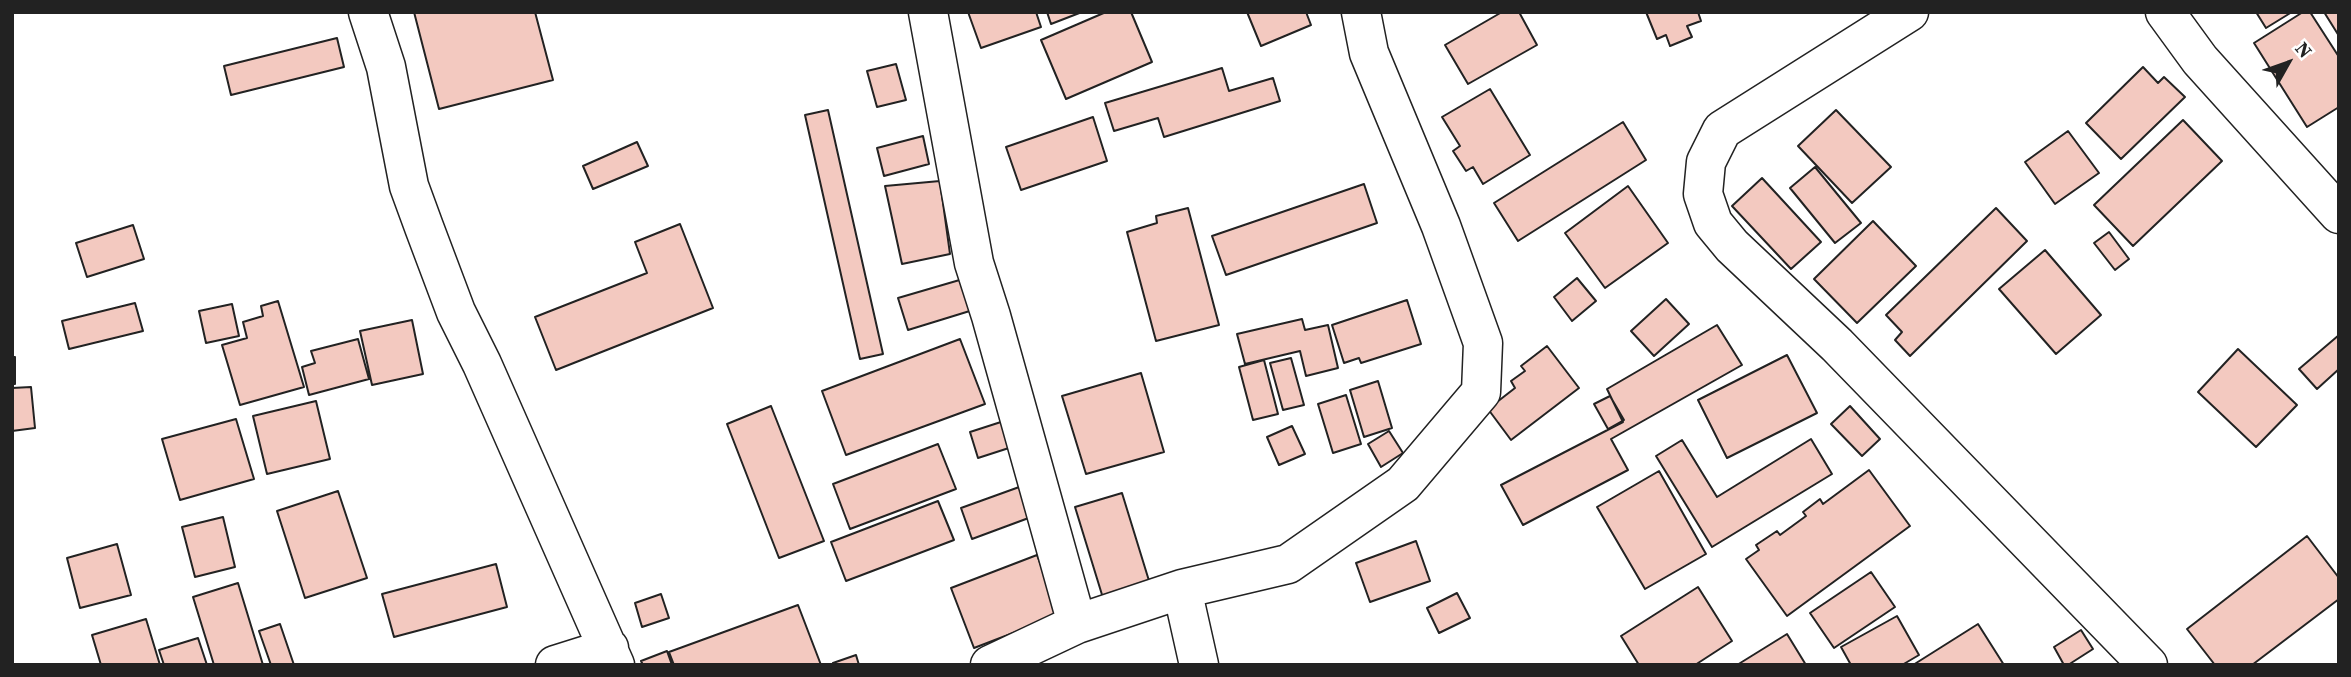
<!DOCTYPE html>
<html>
<head>
<meta charset="utf-8">
<style>
	body { margin:0 }
	#map { position:relative; width:2351px; height:677px; overflow:hidden; background:#fff; font-family:"Source Serif 4",serif }
	canvas { display:block }
	.frame { position:absolute; inset:0; border:14px solid #222; pointer-events:none }
	.north { position:absolute; left:2253px; top:28px; width:70px; height:70px; -webkit-text-stroke:5px #fff; paint-order:stroke; rotate:50deg; font-size:19px; font-weight:700; line-height:28px; text-align:center; color:#222 }
	.north::after { content:''; display:block; margin:auto; width:24px; height:32px; background:#222; clip-path:polygon(50% 0,100% 100%,50% 72%,0 100%) }
</style>
</head>
<body>
<div id="map">
<canvas width="2351" height="677"></canvas>
<div class="frame"></div>
<div class="north">N</div>
</div>
<script>
const ctx = document.querySelector('canvas').getContext('2d');
ctx.lineJoin = 'round';
function paint(path, color) { ctx.fillStyle = color; ctx.fill(path, 'evenodd'); }
function strokePath(path, color, width, dash) { ctx.strokeStyle = color; ctx.lineWidth = width; ctx.lineCap = dash ? 'butt' : 'round'; ctx.setLineDash(dash || []); ctx.stroke(path); }
const building = new Path2D(`
	M414,12H535L553,80L439,109Z
	M968,12H1036L1041,27L981,48Z
	M1047,12H1082L1051,24Z
	M1106,12H1131L1152,62L1066,99L1041,40Z
	M1247,12H1306L1311,25L1261,46Z
	M1502,12H1519L1537,45L1468,84L1445,45Z
	M1646,12H1698L1701,21L1687,26L1692,37L1670,46L1666,35L1657,39Z
	M2256,12H2292L2266,28Z
	M2303,12H2310L2339,57V107L2307,127L2254,43Z
	M2324,12H2339V36Z
	M337,38L344,67L231,95L224,66Z
	M896,64L906,100L877,107L867,71Z
	M2143,67L2158,83L2164,77L2185,97L2121,159L2086,123Z
	M1222,68L1229,91L1273,78L1280,101L1164,137L1158,118L1114,131L1105,103Z
	M1490,89L1530,155L1483,184L1473,167L1466,171L1453,151L1460,146L1442,117Z
	M828,110L883,354L860,359L805,115Z
	M1836,110L1891,167L1852,203L1798,146Z
	M1093,117L1107,161L1021,190L1006,147Z
	M2183,120L2222,161L2133,246L2094,205Z
	M1623,122L1646,160L1518,241L1494,203Z
	M2068,131L2099,173L2055,204L2025,162Z
	M923,136L929,164L884,176L877,148Z
	M637,142L648,166L593,189L583,166Z
	M1815,167L1861,223L1835,243L1790,188Z
	M1762,178L1821,242L1791,269L1732,206Z
	M940,181L950,254L902,264L885,186Z
	M1364,184L1377,223L1226,275L1212,236Z
	M1628,186L1668,243L1605,288L1565,233Z
	M1188,208L1219,325L1156,341L1127,232L1157,223L1156,216Z
	M1996,208L2027,241L1910,356L1895,340L1902,332L1886,315Z
	M1873,221L1916,266L1857,323L1814,279Z
	M680,224L713,308L556,370L535,317L647,273L635,242Z
	M133,225L144,259L87,277L76,243Z
	M2109,232L2129,259L2115,270L2094,243Z
	M2045,250L2101,315L2056,354L1999,289Z
	M1577,278L1596,301L1572,321L1554,297Z
	M963,279L973,310L908,330L898,298Z
	M1666,299L1689,324L1654,356L1631,331Z
	M1407,300L1421,344L1361,363L1359,358L1344,363L1332,325Z
	M278,301L304,387L240,405L222,345L247,338L243,322L263,316L261,306Z
	M135,303L143,331L69,349L62,321Z
	M232,304L239,336L206,343L199,311Z
	M1302,319L1305,330L1328,325L1338,368L1306,376L1300,351L1245,364L1237,334Z
	M412,320L423,374L372,385L360,331Z
	M1717,325L1742,365L1611,439L1628,470L1523,525L1501,485L1623,422L1607,389Z
	M2339,335V369L2317,389L2299,369Z
	M358,339L369,379L309,395L302,367L315,363L311,351Z
	M960,339L985,404L846,455L822,391Z
	M1547,346L1579,388L1511,440L1488,409L1515,388L1511,381L1525,371L1521,366Z
	M2238,349L2297,405L2256,447L2198,392Z
	M1787,355L1817,413L1727,458L1698,400Z
	M12,357H15V384H12Z
	M1291,358L1304,405L1283,410L1270,363Z
	M1264,360L1278,414L1253,420L1239,367Z
	M1141,373L1164,452L1086,474L1062,396Z
	M1378,381L1392,428L1364,437L1350,390Z
	M31,387L35,428L12,431V388Z
	M1346,395L1361,444L1333,453L1318,404Z
	M1610,396L1624,420L1608,429L1594,404Z
	M316,401L330,459L267,474L253,416Z
	M771,406L824,541L779,558L727,424Z
	M1850,406L1880,439L1862,456L1831,424Z
	M236,419L254,479L180,500L162,439Z
	M1004,421L1012,447L978,458L970,432Z
	M1292,426L1305,454L1279,465L1267,437Z
	M1389,431L1403,453L1381,467L1368,444Z
	M1811,439L1832,474L1712,547L1656,456L1682,440L1717,497Z
	M938,444L956,489L850,529L833,484Z
	M1869,470L1910,526L1787,616L1746,559L1759,550L1756,545L1777,531L1780,535L1806,516L1803,512L1820,499L1823,504Z
	M1659,471L1706,554L1645,589L1597,507Z
	M1022,486L1034,516L972,539L961,508Z
	M338,491L367,578L305,598L277,511Z
	M1122,493L1150,584L1103,598L1075,507Z
	M938,501L954,540L846,581L831,542Z
	M223,517L235,567L195,577L182,527Z
	M2307,536L2339,578V599L2252,665H2215L2187,629Z
	M1416,541L1430,581L1370,602L1356,563Z
	M117,544L131,595L80,608L67,558Z
	M1037,555L1060,615L974,648L951,588Z
	M496,564L507,607L394,637L382,594Z
	M1871,572L1895,607L1834,648L1810,613Z
	M238,583L263,665H214L193,597Z
	M1698,587L1732,641L1695,665H1639L1621,636Z
	M1457,593L1470,618L1439,633L1427,608Z
	M661,594L669,618L642,627L635,603Z
	M798,605L821,665H674L669,652Z
	M1897,616L1919,655L1902,665H1851L1841,647Z
	M146,619L160,665H101L92,635Z
	M280,624L294,665H271L259,631Z
	M1978,624L2004,665H1913Z
	M2081,630L2093,649L2068,665H2064L2054,647Z
	M1787,634L1806,665H1737Z
	M198,638L207,665H164L159,650Z
	M667,651L672,665H643L641,661Z
	M856,655L859,665H834L833,663Z`);
paint(building, '#f3c9c0');
strokePath(building, '#222', 2);
const minor = new Path2D(`
	M368,12L386,67L409,186L424,227L456,312L482,364L615,665
	M928,12L974,263L991,316L1077,624
	M1909,12L1722,130L1706,162L1703,194L1713,223L1732,246L1837,345L2148,665
	M2165,12L2200,60L2339,214
	M1182,589L1199,665
	M555,665L609,648
	M990,665L1077,624L1182,589L1288,564L1403,484L1481,392L1483,343L1441,226L1369,53L1361,12`);
strokePath(minor, '#222', 41);
strokePath(minor, '#fff', 38);
</script>
</body>
</html>
